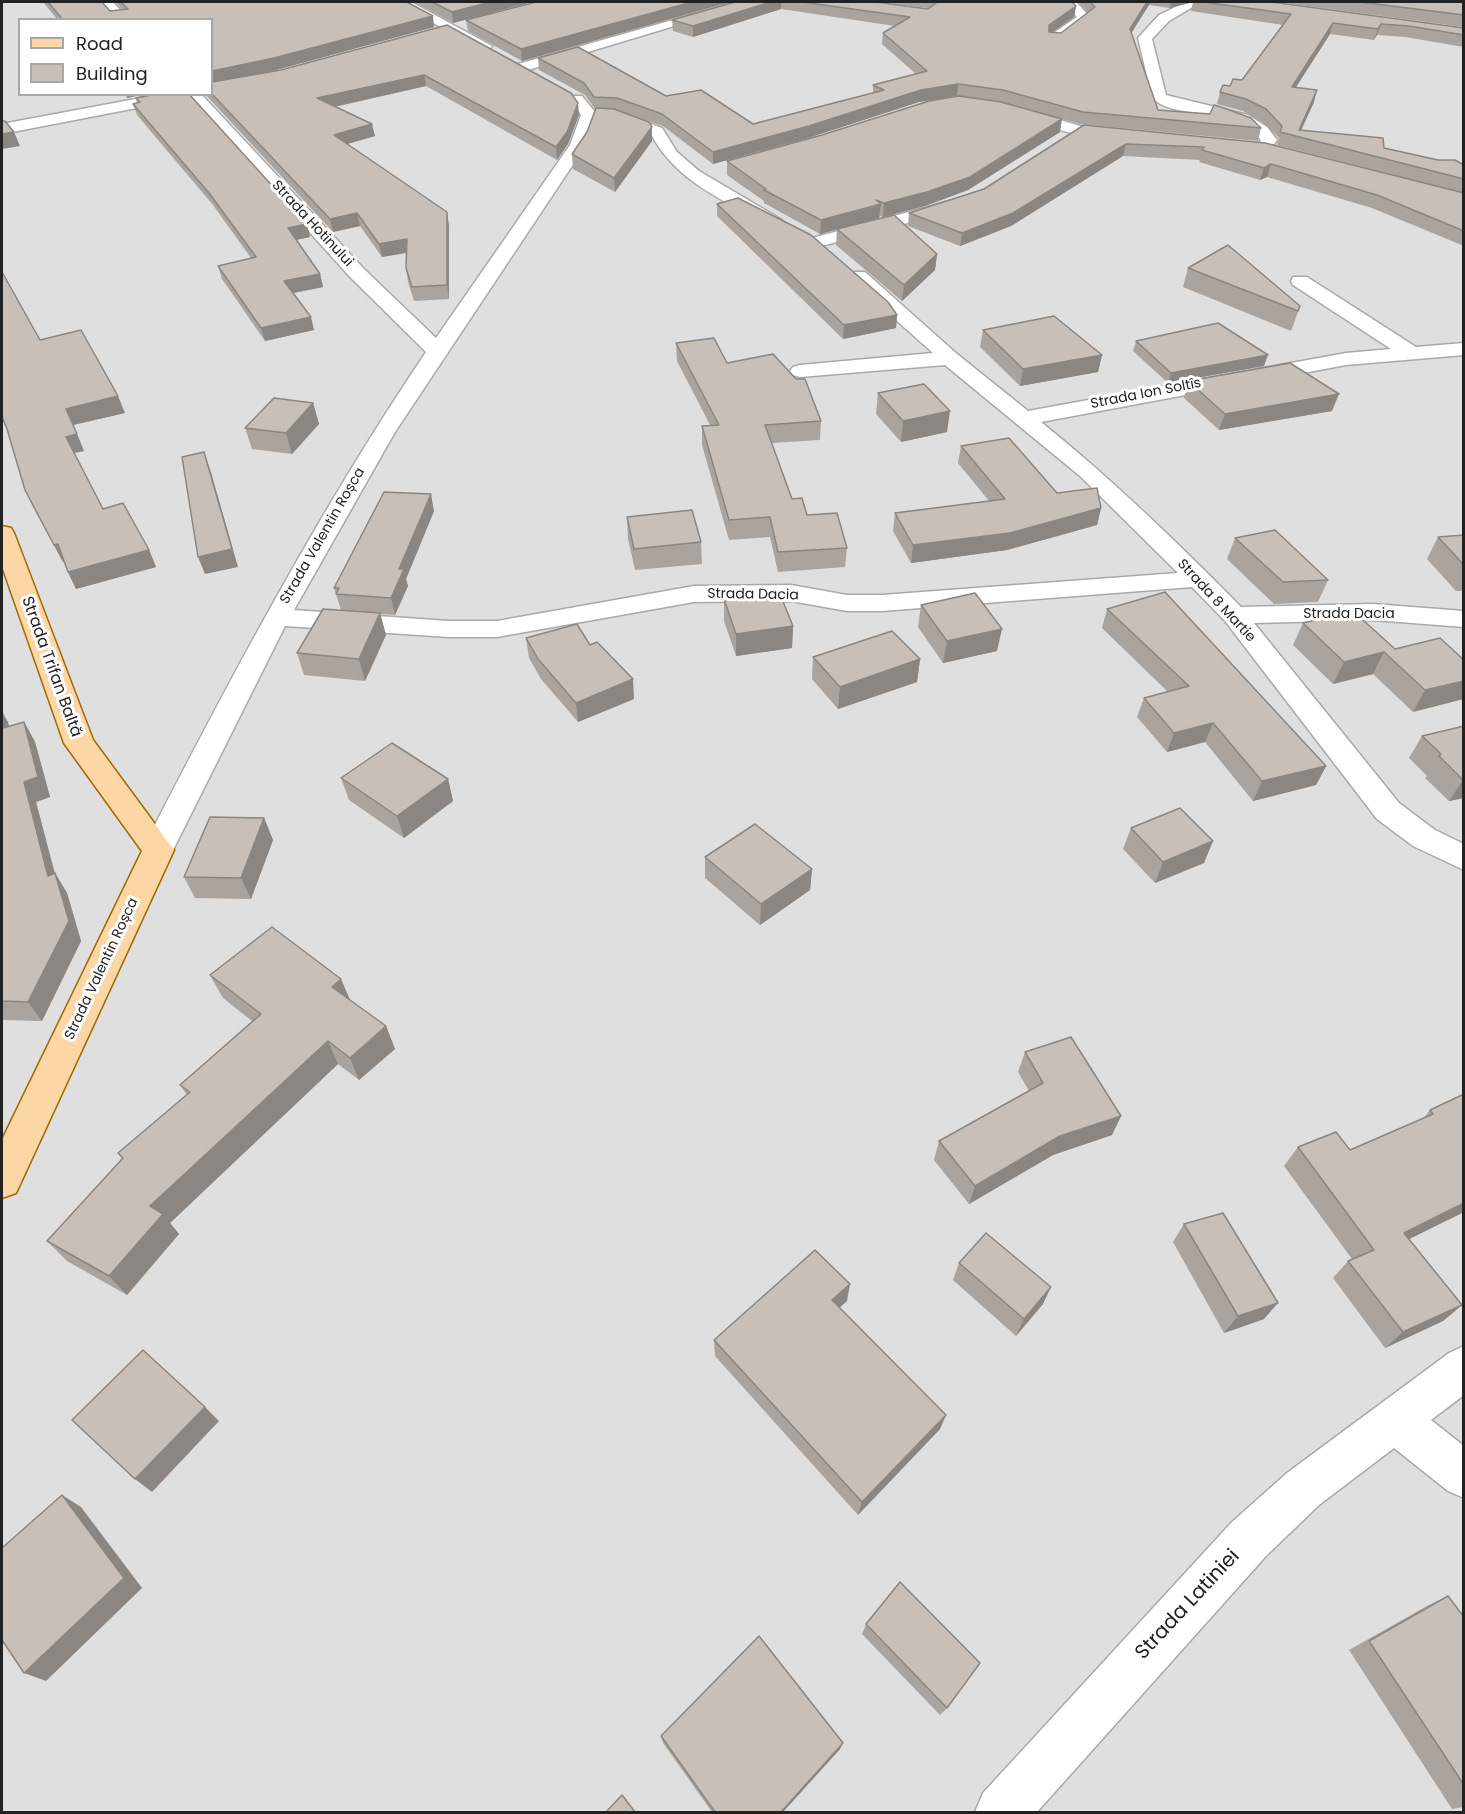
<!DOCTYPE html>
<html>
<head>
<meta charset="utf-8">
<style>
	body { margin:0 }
	#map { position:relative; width:1465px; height:1814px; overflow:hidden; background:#f2efe9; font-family:Poppins,sans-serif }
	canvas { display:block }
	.frame { position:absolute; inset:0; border:3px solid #222; pointer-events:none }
	.legend { position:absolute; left:18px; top:18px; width:195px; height:78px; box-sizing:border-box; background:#fff; border:2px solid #a7a7a7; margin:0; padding:8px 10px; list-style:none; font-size:18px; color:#222 }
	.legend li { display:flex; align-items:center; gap:12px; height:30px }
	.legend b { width:30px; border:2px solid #a7a7a7 }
</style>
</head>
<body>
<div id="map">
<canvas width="1465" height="1814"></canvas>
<div class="frame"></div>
<ul class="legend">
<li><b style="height:8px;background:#fcd6a4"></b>Road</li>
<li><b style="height:16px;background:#c7bfb8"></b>Building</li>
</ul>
</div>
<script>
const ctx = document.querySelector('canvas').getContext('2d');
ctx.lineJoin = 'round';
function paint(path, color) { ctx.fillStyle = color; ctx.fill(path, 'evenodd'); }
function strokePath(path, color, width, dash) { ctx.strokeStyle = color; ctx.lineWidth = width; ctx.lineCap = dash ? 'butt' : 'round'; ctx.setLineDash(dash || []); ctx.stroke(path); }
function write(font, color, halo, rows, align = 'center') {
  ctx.font = font + ' Poppins,sans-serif'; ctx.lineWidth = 6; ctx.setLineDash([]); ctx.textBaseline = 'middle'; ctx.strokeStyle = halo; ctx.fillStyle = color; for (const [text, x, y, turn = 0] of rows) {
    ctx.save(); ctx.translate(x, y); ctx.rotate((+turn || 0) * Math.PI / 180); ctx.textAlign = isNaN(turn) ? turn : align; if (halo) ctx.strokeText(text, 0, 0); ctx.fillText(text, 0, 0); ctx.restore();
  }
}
paint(new Path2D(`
	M2,2H1463V1812H2ZM20,20H212V94H20Z`), '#e0dfdf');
const minor = new Path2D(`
	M100,2H113L129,20H115Z
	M396,2H411L492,46L490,49H480Z
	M736,2H754L528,70L523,71L516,67L518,64Z
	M1064,2H1076L1091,18L1059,42H1049V36L1077,17Z
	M1186,2H1201L1169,21L1152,39L1166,95L1248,115L1267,127L1277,140L1269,151H1257L1255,148L1261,140C1231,103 1171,121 1152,97L1138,38L1159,15Z
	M162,94L185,96L178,100L2,134V124Z
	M185,94H201L364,269L436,338L570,145L581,115L570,99L572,96H582L594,111L617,112L662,128L677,152L699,171L782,220L779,224H767C722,200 676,181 651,134L615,121L595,120L586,145L395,432L294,610L448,621H497L694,586L791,585L847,595H882L1178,573L1080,476L945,365L800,377L793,375L790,371L793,367L800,365L933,353L851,280L849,276L851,272H865L957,354L1028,411L1346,353L1391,349L1293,285L1291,281L1293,277H1307L1416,347L1464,343V355L1346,365L1041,422C1112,479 1177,542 1241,607L1373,604L1464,611V627L1373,620L1254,623L1399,803L1435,830L1464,844V870L1413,846L1377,819L1225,621L1192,587L882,611H847L791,601L694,602L497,637H448L285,626L169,858L158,862L147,858L142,850C231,677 317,514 426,352L350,277Z
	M1017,107L1080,126L1127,133L1129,136C1116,151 1031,121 1012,115L1009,112L1012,109Z
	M950,201L959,206L956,210L818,247L809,242L812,238Z
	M1464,1346V1395L1431,1420L1464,1446V1498L1448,1491L1394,1448L1319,1505L1266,1556L1037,1812H975L983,1793L1232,1522L1287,1473L1449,1353Z`);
const major = new Path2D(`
	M2,526L11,528L14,533L93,740L174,850L16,1193L2,1198V1140L142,851L64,743L2,566Z`);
strokePath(minor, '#a9a9a9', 3);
strokePath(major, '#a06b00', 3);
paint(minor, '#fff');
paint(major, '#fcd6a4');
paint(new Path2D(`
	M43,2H102L110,11L122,10L116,2H407L434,27L276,70L243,76L281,70L447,25L579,115L568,144L557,160L426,86L335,107L375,136L347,144L449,225V299L414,301L408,282L406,268L407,253L382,257L360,226L333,232L205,94H212V20H58Z
	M414,2H532L453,23Z
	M536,2H730L522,61L468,31L466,20Z
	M735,2H876L928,9H929L927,8L883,2H1072L1076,6L1074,17L1051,33H1061L1088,13L1078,2H1272L1464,28V47L1405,37L1377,35L1374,40L1330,34L1296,87L1314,102L1301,130L1384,148L1464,179V246L1372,208L1267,177L1260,180L1199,162L1200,160L1123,156L1011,226L960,246L908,226L909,213L984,189L1084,125L1398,176L1277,145L1279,138L1262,122L1243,111L1217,104L1220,92L1242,80L1283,25L1191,11L1193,2L1170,8L1149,5L1131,33L1158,110L1261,128L1258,141L1080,124L1016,106L1060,132L968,190L925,206L883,217L880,216L879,218L820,234L764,203V201L727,175V161L822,135L957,96L919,102L808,138L713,164L663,126L615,110L652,127V141L615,192L573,169L572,154L587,132L595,109L585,95L539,70L538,58L666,96L753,124L873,93V85L916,74L882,44L883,33L895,26L781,9L693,37L673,31L672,20Z
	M1278,2H1464V27Z
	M136,98L307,224L310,237L296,240L320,274L323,287L293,293L314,330L265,341L222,279L218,266L251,258L213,205L137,115L133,104L137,103Z
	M717,204L897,315L896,328L843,339L717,216Z
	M837,229L937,254L935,270L902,301L836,245Z
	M1188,268L1300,306L1293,326L1291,331L1183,287Z
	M983,330L1102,355L1098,372L1020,386L980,347Z
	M40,340L125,413L73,425L84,451L74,453L103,509L149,550L156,567L76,589L68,572L64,562H63L33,507L25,490L7,429Z
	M1136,341L1264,366L1168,383L1133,351Z
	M676,343L727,363L821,421L820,440L772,443L792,499L807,515L847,548L845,567L778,572L770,537L729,540L702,445V426L710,425L677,361Z
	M1188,381L1332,411L1219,430L1184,398Z
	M878,393L947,432L901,442L876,414Z
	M313,403L319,424L292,454L252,449L245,428Z
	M961,446L1057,493L1101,508L1097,525L1007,550L911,563L893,531L895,513L989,501L958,463Z
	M434,511L406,579L408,586L395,615L380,614L386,635L365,681L304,675L297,653L341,610L334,588Z
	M627,517L701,542L702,564L635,570L628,539Z
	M1464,535V591H1456L1427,559L1438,537Z
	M1235,538L1328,580L1318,602L1274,604L1227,559Z
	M724,599L793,626L792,648L736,656L724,621Z
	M921,605L997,651L943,663L918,627Z
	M1107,609L1326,766L1316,785L1253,801L1205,742L1167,752L1137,717L1144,698L1168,692L1102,628Z
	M1303,623L1395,649L1464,660L1413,712L1373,674L1333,684L1293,645Z
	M526,638L590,645L634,699L578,722L541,679L529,658Z
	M813,657L920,659L917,682L838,709L812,679Z
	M2,709L9,727L24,722L35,742L50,797L36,802L55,873L67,893L81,941L42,1021L2,1020Z
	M1464,726V798L1449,801L1425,778L1427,776L1409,758L1422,736Z
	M341,778L448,779L453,801L404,838L349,800Z
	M264,818L273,840L251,899L195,898L184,877Z
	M1131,828L1204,863L1155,883L1123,849Z
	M705,857L812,869L810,890L760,925L705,878Z
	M210,975L350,1000L386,1026L395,1049L359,1080L338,1064L170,1223L179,1234L127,1295L67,1261L47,1241L122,1159L118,1153L187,1095L180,1085L252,1021L223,998Z
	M1025,1052L1121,1116L1112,1135L1053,1155L969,1204L934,1160L939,1141L1029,1091L1018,1072Z
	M1464,1094V1212L1409,1239L1462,1305L1443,1321L1385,1348L1333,1278L1348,1261L1352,1259L1284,1166L1298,1147L1350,1150L1424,1118L1430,1110Z
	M1184,1224L1264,1319L1224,1333L1173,1242Z
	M959,1263L1043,1304L1016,1336L953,1280Z
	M847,1301L839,1307L946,1415L940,1429L858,1515L715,1356L714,1340Z
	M1448,1596L1464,1617V1807L1452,1809L1349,1650L1427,1606Z
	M866,1624L947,1708L940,1715L862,1634Z
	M661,1736L840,1749L783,1812H712L663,1743Z`), '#aba49e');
paint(new Path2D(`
	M491,2H532L453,23L452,12Z
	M692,2H730L522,61L521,49Z
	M771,2H781V9L693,37V26Z
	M1147,2H1150L1149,5L1127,40L1130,29Z
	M1171,2H1193L1170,8Z
	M1076,6L1074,17L1047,36L1049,25Z
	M433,16L434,27L276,70L212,84V71Z
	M1333,23L1330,34L1289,98L1292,87Z
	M1381,24L1377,35L1374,40L1378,29Z
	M424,75L426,86L319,110L317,98Z
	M958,84L957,96L919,102L808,138L713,164V152L921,90Z
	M1317,90L1314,102L1298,137L1299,130Z
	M126,94H145L127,98Z
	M578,103L579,115L568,144L557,160L556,147Z
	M1062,119L1060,132L968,190L925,206L883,217L884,203Z
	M372,124L375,136L337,147L334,135Z
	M652,127V141L615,192L614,178Z
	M14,132L20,146L2,149V134Z
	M1126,144L1123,156L1011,226L960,246L962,233Z
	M1271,164L1267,177L1260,180L1264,168Z
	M881,204L879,218L820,234L821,220Z
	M447,212L449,225V299L447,285Z
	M357,213L360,226L333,232L330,219Z
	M307,224L310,237L291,241L288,228Z
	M407,239L410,252L382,257L379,244Z
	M937,254L935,270L902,301L904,285Z
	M320,274L323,287L288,294L284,281Z
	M897,315L896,328L843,339L844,325Z
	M311,317L314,330L265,341L261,328Z
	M1102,355L1098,372L1020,386L1023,369Z
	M1268,355L1264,366L1168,383L1171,373Z
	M1339,394L1332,411L1219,430L1225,414Z
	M118,396L125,413L73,425L66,409Z
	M313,403L319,424L292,454L286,433Z
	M950,411L947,432L901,442L903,421Z
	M77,434L84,451L73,453L66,437Z
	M204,452L210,469L238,567L205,574L198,557Z
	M431,494L434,511L406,579L408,586L395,615L391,598L399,569Z
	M1101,508L1097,525L1007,550L911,563L913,545Z
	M58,544L67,561L63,562L54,545Z
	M149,550L156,567L76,589L68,572Z
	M380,613L386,635L365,681L359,659Z
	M793,626L792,648L736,656V634Z
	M1002,629L997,651L943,663L947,641Z
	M1384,652L1373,674L1333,684L1344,662Z
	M920,659L917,682L838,709L840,687Z
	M633,679L634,699L578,722L576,703Z
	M1464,681V699L1413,712L1425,690Z
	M2,709L3,714L8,722L15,748L3,728L2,723Z
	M24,722L35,742L50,797L36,802L60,895L48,876L24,782Z
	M1213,723L1205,742L1167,752L1174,733Z
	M1326,766L1316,785L1253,801L1262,781Z
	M448,779L453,801L404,838L397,816Z
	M1464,779V798L1449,801L1463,780Z
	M264,818L273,840L251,899L241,878Z
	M1213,841L1204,863L1155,883L1163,862Z
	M812,869L810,890L760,925L761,904Z
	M55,873L67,893L81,941L42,1021L28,1002Z
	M341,979L351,1002L332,987Z
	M386,1026L395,1049L359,1080L350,1058Z
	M328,1041L338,1064L170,1223L179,1234L127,1295L109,1276L150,1206Z
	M1121,1116L1112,1135L1053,1155L969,1204L975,1186L1060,1136Z
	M1464,1203V1212L1387,1250L1404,1233Z
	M850,1284L847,1301L829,1317L832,1300Z
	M1051,1287L1043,1304L1016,1336L1024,1319Z
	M1278,1303L1264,1319L1224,1333L1238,1316Z
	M1462,1305L1443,1321L1385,1348L1403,1332Z
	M205,1407L219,1421L152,1492L135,1479Z
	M946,1415L940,1429L858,1515L862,1502Z
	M62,1495L81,1507L142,1588L46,1681L24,1673Z
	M843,1743L840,1749L783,1812H781Z`), '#8b8681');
const building = new Path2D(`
	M48,2H102L110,11L128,9L121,2H407L433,16L274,58L212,71V20H63Z
	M432,2H491L452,12Z
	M536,2H692L521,49L466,20Z
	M735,2H771L693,26L672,20Z
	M802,2H876L928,9L936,3L935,2H1072L1076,6L1049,25V32L1061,33L1095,7L1090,2H1147L1130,29L1158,110L1210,114L1214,105L1221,107L1251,118L1261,128L1083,112L1003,90L958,84L921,90L809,126L713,152L662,114L617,98L594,97L584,83L538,58L578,47L666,96L701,90L753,124L884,90L873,85L927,71L883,33L910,17Z
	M1203,2H1272L1464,28V35L1409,26L1381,24L1378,29L1333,23L1292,87L1317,90L1299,130L1383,138L1384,148L1438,160H1455L1464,165V179L1280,132L1282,126L1266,109L1246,99L1220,92L1223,85L1230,86L1233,79L1242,80L1291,14Z
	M1360,2H1464V15Z
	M447,25L571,93L578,103L567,132L556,147L424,75L317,98L372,124L334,135L447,212V285L412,287L406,268L407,239L379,244L357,213L330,219L212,94V82L281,70Z
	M156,94H189L307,224L288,228L320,274L284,281L311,317L261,328L218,266L256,257L209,193L133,104L140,102L136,98Z
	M959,96L1001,102L1062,119L970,177L927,192L884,203L876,200L881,204L821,220L764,190L766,189L727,161L822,135L929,101Z
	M596,108L614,109L649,122L652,127L614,178L572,154L587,132Z
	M2,121H5L14,132L2,134Z
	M1084,125L1265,143L1464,193V231L1377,195L1271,164L1264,168L1202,150L1204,147L1126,144L1013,213L962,233L909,213L984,189Z
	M738,198L811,235L888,302L897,315L844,325L717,204Z
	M894,215L937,254L904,285L837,229Z
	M1228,245L1300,306L1298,311L1188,268Z
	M2,272L40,340L81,330L118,396L66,409L77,434L66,437L103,509L123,503L149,550L68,572L58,544L54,545L25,490L7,429L2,417Z
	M1054,316L1102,355L1023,369L983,330Z
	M1218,323L1268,355L1171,373L1136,341Z
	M714,338L727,363L773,354L796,379H805L821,421L765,425L792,499L802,498L807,515L837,513L847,548L778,552L770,517L729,520L702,426L719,425L676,343Z
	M1290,363L1339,394L1225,414L1188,381Z
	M924,384L950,411L903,421L878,393Z
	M274,398L313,403L286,433L245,428Z
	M1009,438L1057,493L1097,488L1101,508L1010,533L913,545L895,513L1005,499L961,446Z
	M204,452L232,549L198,557L182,457Z
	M384,492L431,494L399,569H404L391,598L336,594L339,588H334Z
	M692,510L701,542L634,549L627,517Z
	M1275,530L1328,580L1283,582L1235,538Z
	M1464,535V565L1438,537Z
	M779,592L793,626L736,634L724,599Z
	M1165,592L1326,766L1262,781L1213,723L1174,733L1144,698L1189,686L1107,609Z
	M975,593L1002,629L947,641L921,605Z
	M323,609L380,613L359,659L297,653Z
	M1353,611L1395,649L1440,638L1464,660V681L1425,690L1384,652L1344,662L1303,623Z
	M577,624L590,645L597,642L633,679L576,703L538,659L526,638Z
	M892,631L920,659L840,687L813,657Z
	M24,722L38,777L24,782L48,876L55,873L69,921L28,1002L2,1001V723L3,728Z
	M1464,726V779L1463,780L1439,756L1441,754L1422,736Z
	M392,743L448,779L397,816L341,778Z
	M1180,808L1213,841L1163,862L1131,828Z
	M210,817L264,818L241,878L184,877Z
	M755,824L812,869L761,904L705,857Z
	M272,927L341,979L332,987L386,1026L350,1058L328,1041L150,1206L163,1214L109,1276L47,1241L123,1158L118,1153L190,1092L180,1085L261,1014L210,975Z
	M1071,1037L1121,1116L1060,1136L975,1186L939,1141L1043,1083L1025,1052Z
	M1464,1094V1203L1404,1233L1462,1305L1403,1332L1348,1261L1374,1250L1298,1147L1336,1132L1350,1150L1433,1114L1430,1110Z
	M1223,1213L1278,1303L1238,1316L1184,1224Z
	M986,1233L1051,1287L1024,1319L959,1263Z
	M815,1250L850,1284L832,1300L946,1415L862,1502L714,1340Z
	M143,1350L205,1407L135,1479L72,1420Z
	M62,1495L124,1578L24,1673L2,1640V1548Z
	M900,1582L980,1663L947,1708L866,1624Z
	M1448,1596L1464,1617V1785L1369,1641Z
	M759,1636L843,1743L781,1812H715L661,1736Z
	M622,1795L635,1812H606Z`);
paint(building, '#c7bfb8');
strokePath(building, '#8b8681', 1.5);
write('14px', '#222', '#fff', [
	["Strada Hotinului",312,224,47],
	["Strada Ion Soltîs",1146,394,-11],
	["Strada Valentin Roșca",323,536,-60],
	["Strada Dacia",753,595,1],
	["Strada 8 Martie",1216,601,47],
	["Strada Dacia",1349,614],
	["Strada Valentin Roșca",102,969,-65]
]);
write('16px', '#222', '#fff', [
	["Strada Trifan Baltă",51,667,70]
]);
write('20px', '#222', '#fff', [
	["Strada Latiniei",1188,1605,-47]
]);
</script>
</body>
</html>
